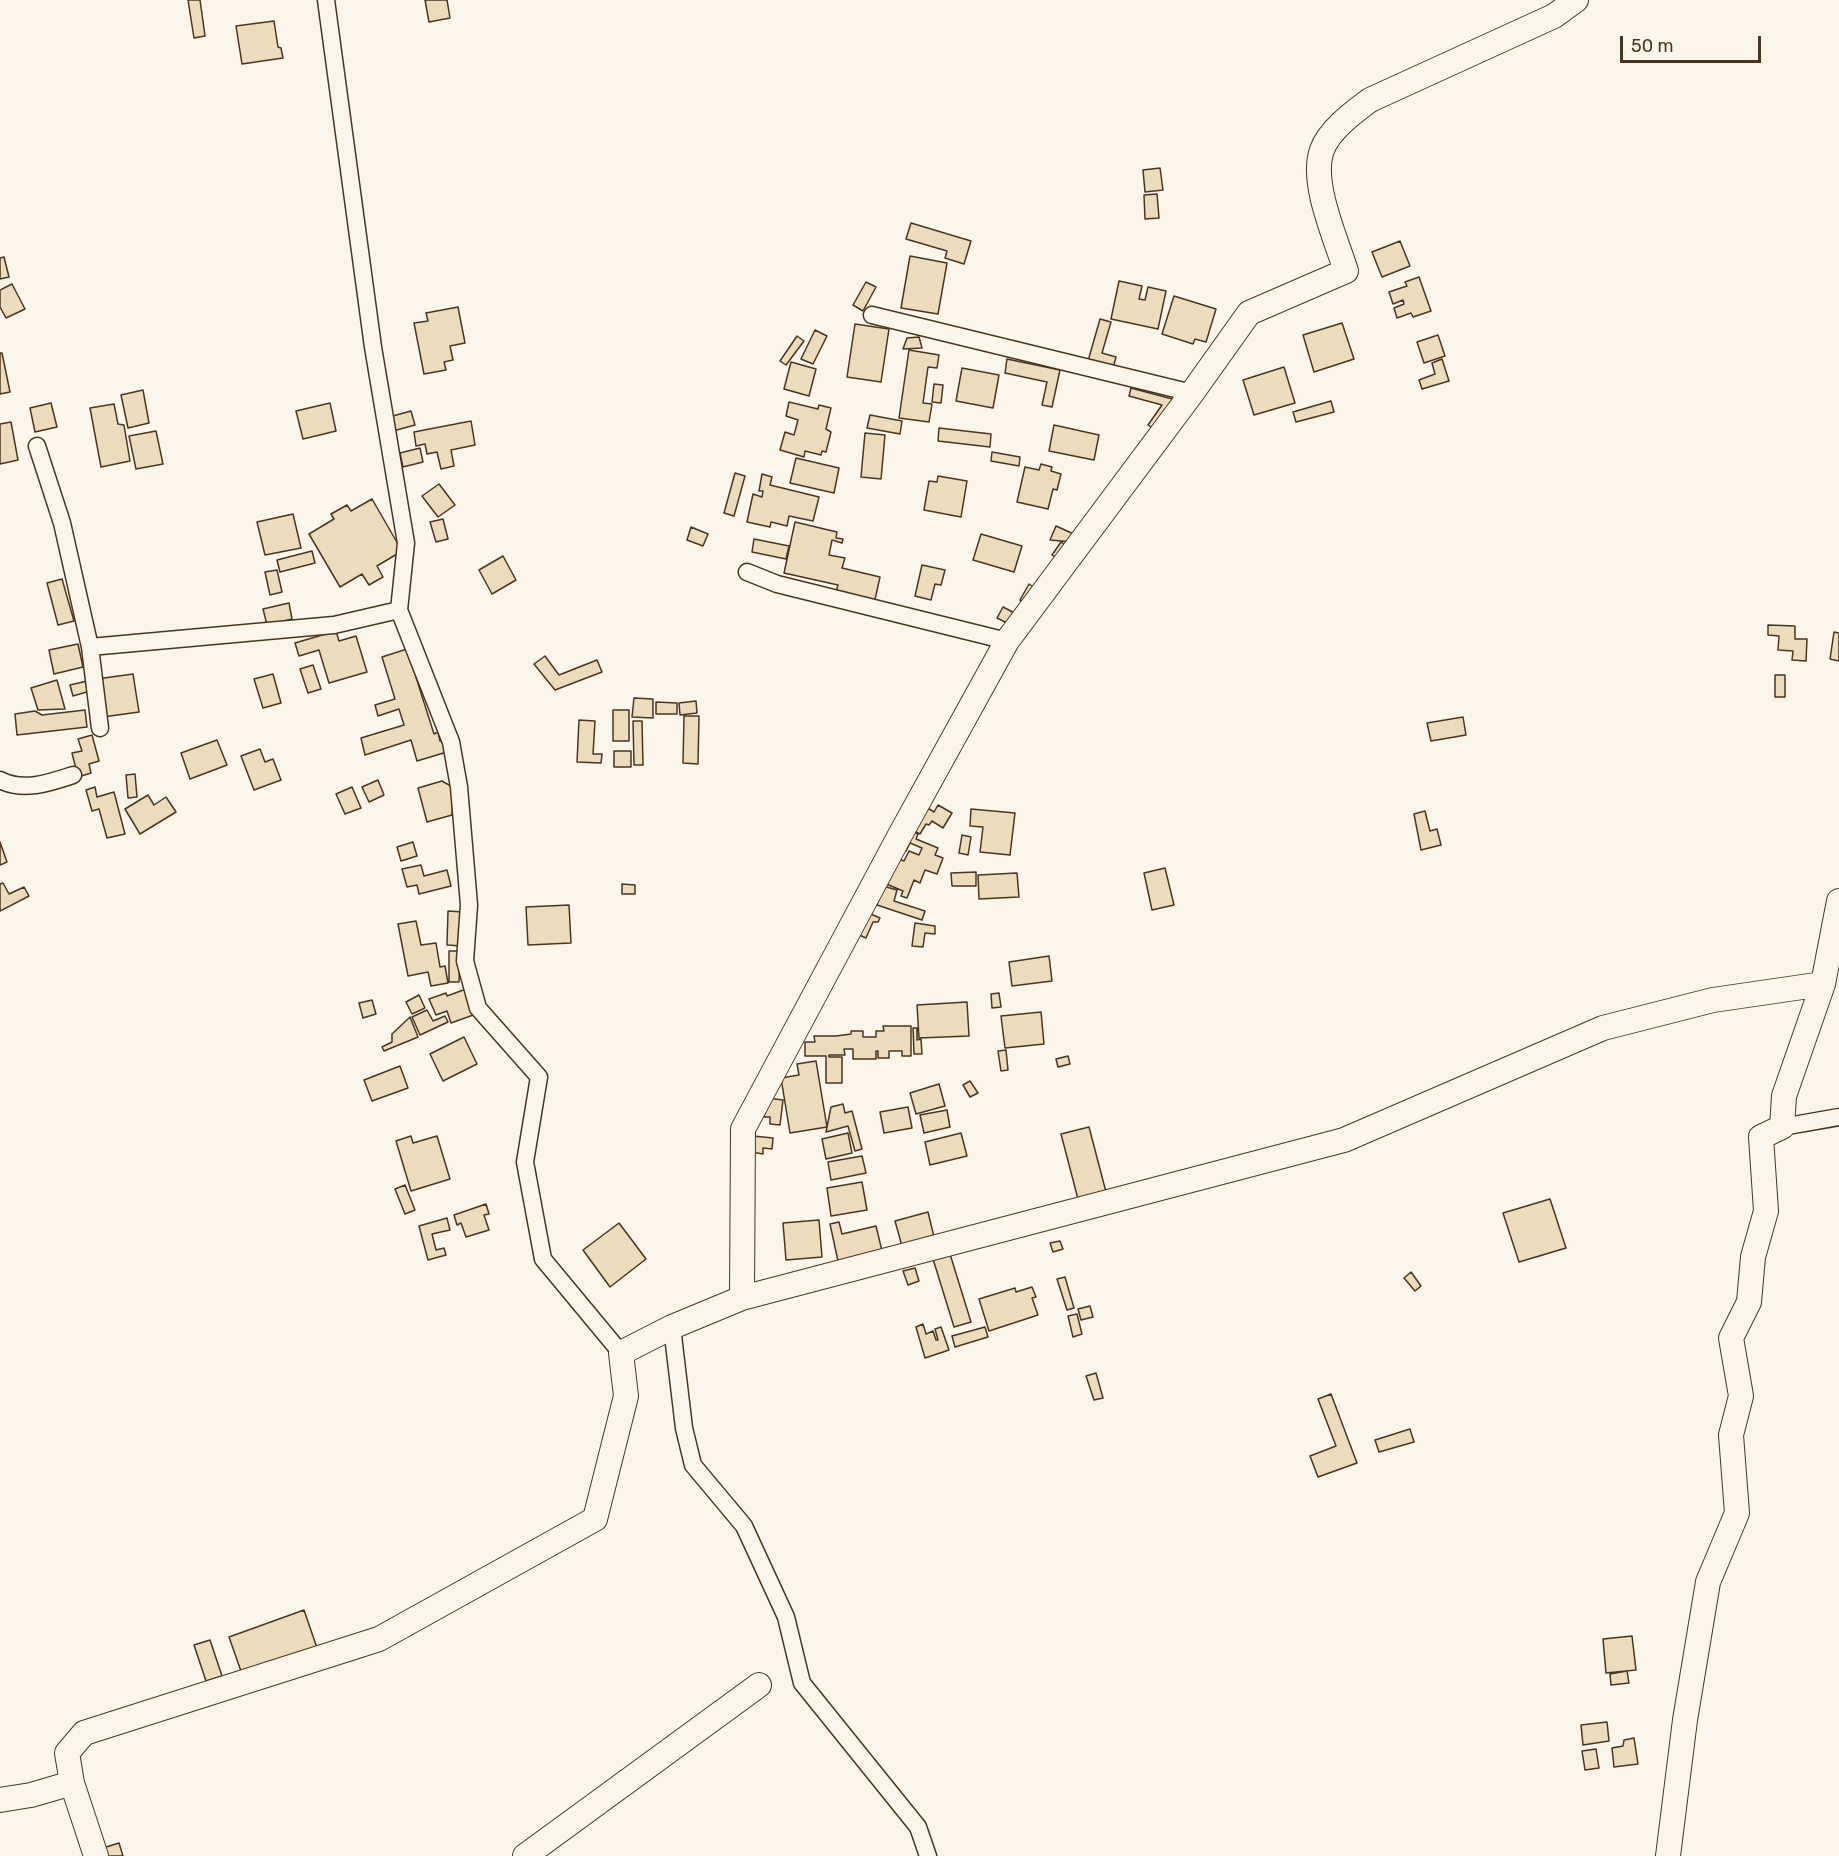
<!DOCTYPE html>
<html>
<head>
<meta charset="utf-8">
<style>
	body { margin:0 }
	#map { position:relative; width:1839px; height:1856px; overflow:hidden; background:#fbf6e9; font-family:Rubik,sans-serif }
	canvas { display:block }
	.scale { position:absolute; left:1620px; top:36px; width:141px; height:27px; box-sizing:border-box; border:3px solid #4a3520; border-top:0; padding-left:8px; font-size:18px; line-height:21px; white-space:nowrap; color:#4a3520; -webkit-text-stroke:4px #fbf6e9; paint-order:stroke }
</style>
</head>
<body>
<div id="map">
<canvas width="1839" height="1856"></canvas>
<div class="scale">50 m</div>
</div>
<script>
const ctx = document.querySelector('canvas').getContext('2d');
ctx.lineJoin = 'round';
function paint(path, color) { ctx.fillStyle = color; ctx.fill(path, 'evenodd'); }
function strokePath(path, color, width, dash) { ctx.strokeStyle = color; ctx.lineWidth = width; ctx.lineCap = dash ? 'butt' : 'round'; ctx.setLineDash(dash || []); ctx.stroke(path); }
const building = new Path2D(`
	M188,0H200L205,36L194,38Z
	M425,0H447L450,18L429,22Z
	M274,21L278,47L281,48L283,58L242,64L236,26Z
	M1160,168L1163,190L1145,192L1143,170Z
	M1157,194L1159,218L1145,219L1144,195Z
	M911,223L971,241L964,264L945,258L947,251L906,239Z
	M1400,241L1410,266L1382,277L1372,252Z
	M910,256L947,263L938,314L901,308Z
	M4,257L9,277L0,279V258Z
	M1419,277L1431,311L1413,317L1411,313L1397,318L1394,308L1404,304L1403,300L1393,304L1389,292L1407,286L1405,282Z
	M1119,281L1142,286L1139,299L1145,300L1148,287L1166,291L1158,329L1111,319Z
	M866,282L876,287L863,311L853,305Z
	M12,284L25,309L6,318L0,307V290Z
	M1174,296L1216,309L1206,342L1195,339L1193,344L1162,334Z
	M458,307L465,343L450,346L453,360L444,362L446,370L424,374L414,323L428,321L426,313Z
	M1100,319L1111,322L1102,353L1116,357L1113,368L1088,361Z
	M1342,323L1354,359L1314,372L1303,335Z
	M855,324L889,329L881,382L847,377Z
	M815,330L827,336L813,364L801,359Z
	M1438,335L1445,356L1424,363L1417,342Z
	M797,336L804,341L786,365L780,361Z
	M919,337L922,348L903,349L907,338Z
	M909,350L939,355L937,368L928,367L923,403L932,404L929,422L899,418Z
	M0,353H2L10,392L0,394Z
	M1007,359L1060,370L1052,407L1042,405L1047,382L1005,373Z
	M1442,359L1449,381L1422,389L1419,380L1435,374L1432,363Z
	M791,362L816,369L809,396L784,389Z
	M1284,367L1295,403L1254,415L1243,380Z
	M962,368L999,375L993,408L956,401Z
	M934,384L943,385L941,403L932,402Z
	M1131,388L1176,400L1155,430L1148,425L1162,405L1129,396Z
	M143,390L149,423L128,428L121,395Z
	M1331,401L1334,412L1296,422L1293,412Z
	M789,402L818,409L819,405L831,408L826,429L831,432L826,452L822,451L821,455L805,451L804,457L780,450L785,432L794,435L798,420L786,416Z
	M51,403L57,427L35,432L30,408Z
	M330,403L336,431L303,439L296,411Z
	M114,404L118,424L124,425L130,461L101,467L90,408Z
	M411,411L415,425L393,431L389,417Z
	M870,415L902,421L900,434L867,428Z
	M471,421L475,445L451,450L454,466L441,469L437,452L427,454L425,444L416,446L414,432Z
	M11,422L18,460L0,464V424Z
	M1054,425L1099,435L1094,460L1049,451Z
	M939,428L991,434L990,447L938,441Z
	M156,431L163,464L136,469L129,436Z
	M865,433L885,435L881,479L861,477Z
	M420,448L423,462L403,467L400,453Z
	M992,452L1020,457L1019,466L991,461Z
	M796,458L839,468L834,493L790,483Z
	M1041,464L1052,467L1051,471L1061,474L1057,490L1053,489L1048,509L1017,502L1025,467L1039,470Z
	M735,473L745,476L734,516L724,513Z
	M762,474L772,477L770,485L819,497L813,521L789,516L787,526L771,522L770,527L747,522L753,494L762,497L763,491H759Z
	M938,476L967,481L961,517L924,510L929,481L937,482Z
	M439,484L455,505L438,517L422,496Z
	M372,499L402,551L377,566L383,577L369,585L362,574L340,587L309,534L334,519L331,514L347,505L351,511Z
	M293,514L301,548L265,555L257,522Z
	M443,519L448,539L436,542L430,522Z
	M795,522L837,532L836,538L843,539L842,543L832,540L829,555L845,558L842,568L880,577L874,604L835,595L838,585L784,573Z
	M1056,526L1076,535L1073,542L1050,540Z
	M691,527L708,534L703,546L687,540Z
	M981,534L1022,546L1014,572L973,560Z
	M754,539L789,546L786,559L752,552Z
	M1061,542L1070,548L1061,561L1052,555Z
	M312,551L315,563L280,572L277,560Z
	M503,556L516,580L492,594L479,570Z
	M922,565L945,570L941,585L935,584L931,600L915,596Z
	M277,570L282,592L270,595L265,572Z
	M62,579L74,621L58,625L47,583Z
	M1029,584L1038,590L1028,605L1020,600Z
	M289,603L292,619L267,625L263,609Z
	M1003,607L1020,616L1015,627L997,618Z
	M1768,625L1795,626V639H1807L1806,661L1792,660L1793,651L1778,650L1779,636L1768,635Z
	M336,631L339,641L356,636L367,672L329,683L319,650L299,656L295,643Z
	M1834,632L1839,633V661L1830,659Z
	M78,644L83,667L54,674L49,650Z
	M407,649L434,734L438,732L440,741H444L447,752L417,761L411,740L365,755L361,738L404,725L399,709L378,716L375,705L395,699L382,657Z
	M545,656L559,675L597,660L602,672L555,690L534,664Z
	M313,665L321,689L308,693L300,669Z
	M133,674L139,712L103,717L97,679Z
	M273,674L281,703L263,708L254,679Z
	M1775,675H1785V697H1775Z
	M57,680L65,709L38,710L31,688Z
	M87,681L90,691L73,696L70,685Z
	M634,698L653,699V718L632,717Z
	M696,701L697,713L680,715L679,703Z
	M656,702L677,703V714H656Z
	M85,710L87,727L17,735L15,714L35,711L42,715Z
	M613,710H629V741H613Z
	M684,716H699L698,764L683,763Z
	M1463,717L1466,735L1431,741L1427,723Z
	M579,720L595,721L593,754H602L601,763L577,762Z
	M633,721H642L643,765H634Z
	M92,735L99,761L89,764L91,773L78,777L72,753L82,751L78,739Z
	M217,740L227,765L190,779L181,753Z
	M260,749L265,762L273,759L281,780L254,790L241,756Z
	M614,751H631V767H614Z
	M135,774L137,797L128,798L126,775Z
	M378,780L384,795L369,802L362,787Z
	M442,781L454,788L452,815L427,822L418,788Z
	M95,787L97,797L114,792L125,834L107,838L99,809L92,811L86,790Z
	M352,787L361,808L345,814L336,794Z
	M148,795L154,805L166,797L176,812L140,834L125,809Z
	M923,805L934,812L938,805L952,813L943,828L932,821L929,825L926,824L920,834L914,831Z
	M971,809L1015,813L1010,855L980,852L983,827L970,826Z
	M1425,811L1430,831L1437,829L1441,845L1421,850L1414,814Z
	M909,830L918,834L916,839L938,848L935,855L943,858L937,874L925,870L920,883L914,880L907,898L901,896L903,891L884,883L894,857L904,861L909,851L919,855L922,848L910,843L906,851L901,849Z
	M962,835L971,837L968,855L959,853Z
	M0,842L7,862L0,865Z
	M413,842L417,856L401,861L397,847Z
	M421,865L424,876L447,870L451,886L419,894L417,885L407,887L402,869Z
	M1165,868L1174,905L1152,910L1144,873Z
	M976,872V886H952L951,873Z
	M1017,873L1019,897L979,899L978,875Z
	M3,883L9,894L24,887L29,896L0,911V884Z
	M622,884L635,885V894H622Z
	M883,886L897,890L894,901L925,911L922,920L877,905Z
	M569,905L571,943L528,945L526,907Z
	M448,911L463,912L462,946L447,945Z
	M866,912L880,918L878,922H873L866,938L857,934Z
	M416,921L421,945L436,943L440,967L445,966L448,983L431,986L428,972L408,976L398,924Z
	M915,923L935,926V934L925,933L923,947L912,946Z
	M449,951H460L459,982H449Z
	M1049,956L1052,981L1012,986L1009,962Z
	M466,989L476,1014L451,1023L447,1011L436,1015L429,999L446,993L447,996Z
	M999,993L1001,1007L992,1008L991,994Z
	M419,995L425,1008L412,1014L406,1002Z
	M372,1000L376,1014L363,1018L359,1003Z
	M967,1002L969,1036L919,1038L917,1005Z
	M427,1010L433,1021L445,1016L448,1022L420,1035L412,1017Z
	M1041,1012L1044,1044L1005,1048L1001,1016Z
	M410,1017L418,1037L384,1051L382,1047L392,1042V1034Z
	M883,1026H911V1056H902V1051H889V1058H878V1051H876V1059H853V1049H844L845,1055H829V1057H842V1083H826V1056H805V1042H815L814,1036H836L851,1034V1031H863V1037H876V1031H884Z
	M913,1028H917V1040L921,1039L922,1054H914Z
	M464,1037L477,1064L443,1081L430,1054Z
	M1006,1050L1008,1070L1001,1071L998,1051Z
	M1068,1056L1070,1064L1058,1067L1056,1059Z
	M816,1061L827,1127L790,1133L781,1078L799,1075L797,1064Z
	M400,1066L408,1088L372,1101L364,1080Z
	M970,1081L978,1093L970,1097L963,1085Z
	M939,1084L945,1106L916,1114L910,1093Z
	M767,1098L783,1100L780,1125L770,1124V1117H764Z
	M843,1104L845,1113L852,1111L862,1149L855,1151L848,1126L826,1132L831,1107Z
	M908,1107L912,1128L884,1133L880,1112Z
	M947,1110L950,1127L924,1133L920,1115Z
	M1089,1127L1106,1192L1078,1199L1061,1134Z
	M848,1133L852,1153L826,1159L822,1139Z
	M961,1133L967,1156L930,1165L925,1142Z
	M411,1136L413,1143L437,1136L450,1179L411,1191L396,1141Z
	M753,1136L773,1138L772,1149L763,1148V1154L751,1152Z
	M862,1156L866,1173L831,1180L828,1162Z
	M862,1182L867,1210L831,1216L827,1188Z
	M405,1185L415,1210L405,1214L395,1189Z
	M1550,1199L1566,1248L1519,1262L1503,1213Z
	M486,1204L489,1214L484,1215L489,1230L466,1237L461,1223L457,1225L454,1215Z
	M928,1212L934,1237L902,1246L895,1221Z
	M447,1218L450,1230L432,1234L436,1250L444,1248L446,1255L428,1260L419,1226Z
	M819,1220L822,1257L786,1260L783,1223Z
	M839,1222L842,1234L876,1226L882,1251L838,1261L830,1224Z
	M619,1223L646,1259L610,1287L583,1250Z
	M1060,1241L1063,1249L1053,1252L1050,1243Z
	M950,1254L971,1322L954,1327L933,1259Z
	M915,1268L919,1281L908,1285L903,1271Z
	M1411,1272L1421,1286L1415,1291L1404,1278Z
	M1065,1277L1074,1308L1067,1310L1057,1279Z
	M1032,1287L1036,1297L1032,1298L1038,1315L989,1331L979,1299L1015,1288L1016,1292Z
	M1090,1306L1093,1317L1081,1320L1078,1309Z
	M1077,1314L1082,1334L1073,1337L1068,1316Z
	M923,1324L926,1334L933,1331L936,1340H938L935,1329L941,1327L949,1350L925,1358L916,1327Z
	M985,1327L988,1337L955,1347L952,1336Z
	M1096,1373L1103,1398L1094,1400L1086,1376Z
	M1331,1394L1357,1463L1318,1477L1310,1456L1336,1446L1318,1399Z
	M1410,1429L1414,1442L1379,1452L1375,1440Z
	M304,1610L317,1648L242,1674L229,1637Z
	M1632,1636L1636,1670L1606,1673L1603,1639Z
	M210,1640L222,1676L206,1681L194,1645Z
	M1627,1671L1629,1683L1611,1685L1610,1674Z
	M1607,1722L1609,1741L1583,1745L1581,1725Z
	M1634,1738L1638,1764L1614,1767L1612,1748L1623,1746L1624,1740Z
	M1596,1749L1599,1768L1585,1770L1582,1751Z
	M119,1843L123,1856H105L103,1848Z`);
paint(building, '#ecdcbc');
strokePath(building, '#4a3520', 1.5);
const street = new Path2D(`
	M326,0L373,347L406,543L399,610L451,742L459,787L469,905L465,961L478,1008L539,1077L525,1162L543,1259L621,1353
	M872,315L1192,393
	M37,446L62,523L90,647L100,728
	M747,572L777,584L1007,641
	M90,647L334,625L399,610
	M0,780C23,792 49,783 73,775
	M1782,1127L1839,1117
	M672,1327L684,1428L693,1465L744,1526L786,1617L802,1683L918,1827L928,1856`);
const secondary = new Path2D(`
	M742,1298L743,1129L900,835L1007,641L1192,393L1249,313L1346,271C1336,239 1310,182 1322,150C1329,130 1354,112 1370,100L1554,16L1576,0
	M72,1783L67,1753L84,1733L379,1639L595,1519L626,1396L621,1353L672,1327L742,1298L1344,1140L1603,1028L1713,1000L1823,984
	M0,1800L31,1795L72,1783L96,1856
	M525,1856L759,1685
	M1668,1856L1685,1720L1708,1582L1737,1513L1731,1435L1741,1396L1731,1338L1749,1302L1753,1257L1766,1211L1761,1137L1782,1127L1784,1096L1823,984L1839,901`);
strokePath(street, '#4a3520', 19);
strokePath(secondary, '#4a3520', 26);
strokePath(street, '#fbf6e9', 16);
strokePath(secondary, '#fbf6e9', 24);
</script>
</body>
</html>
